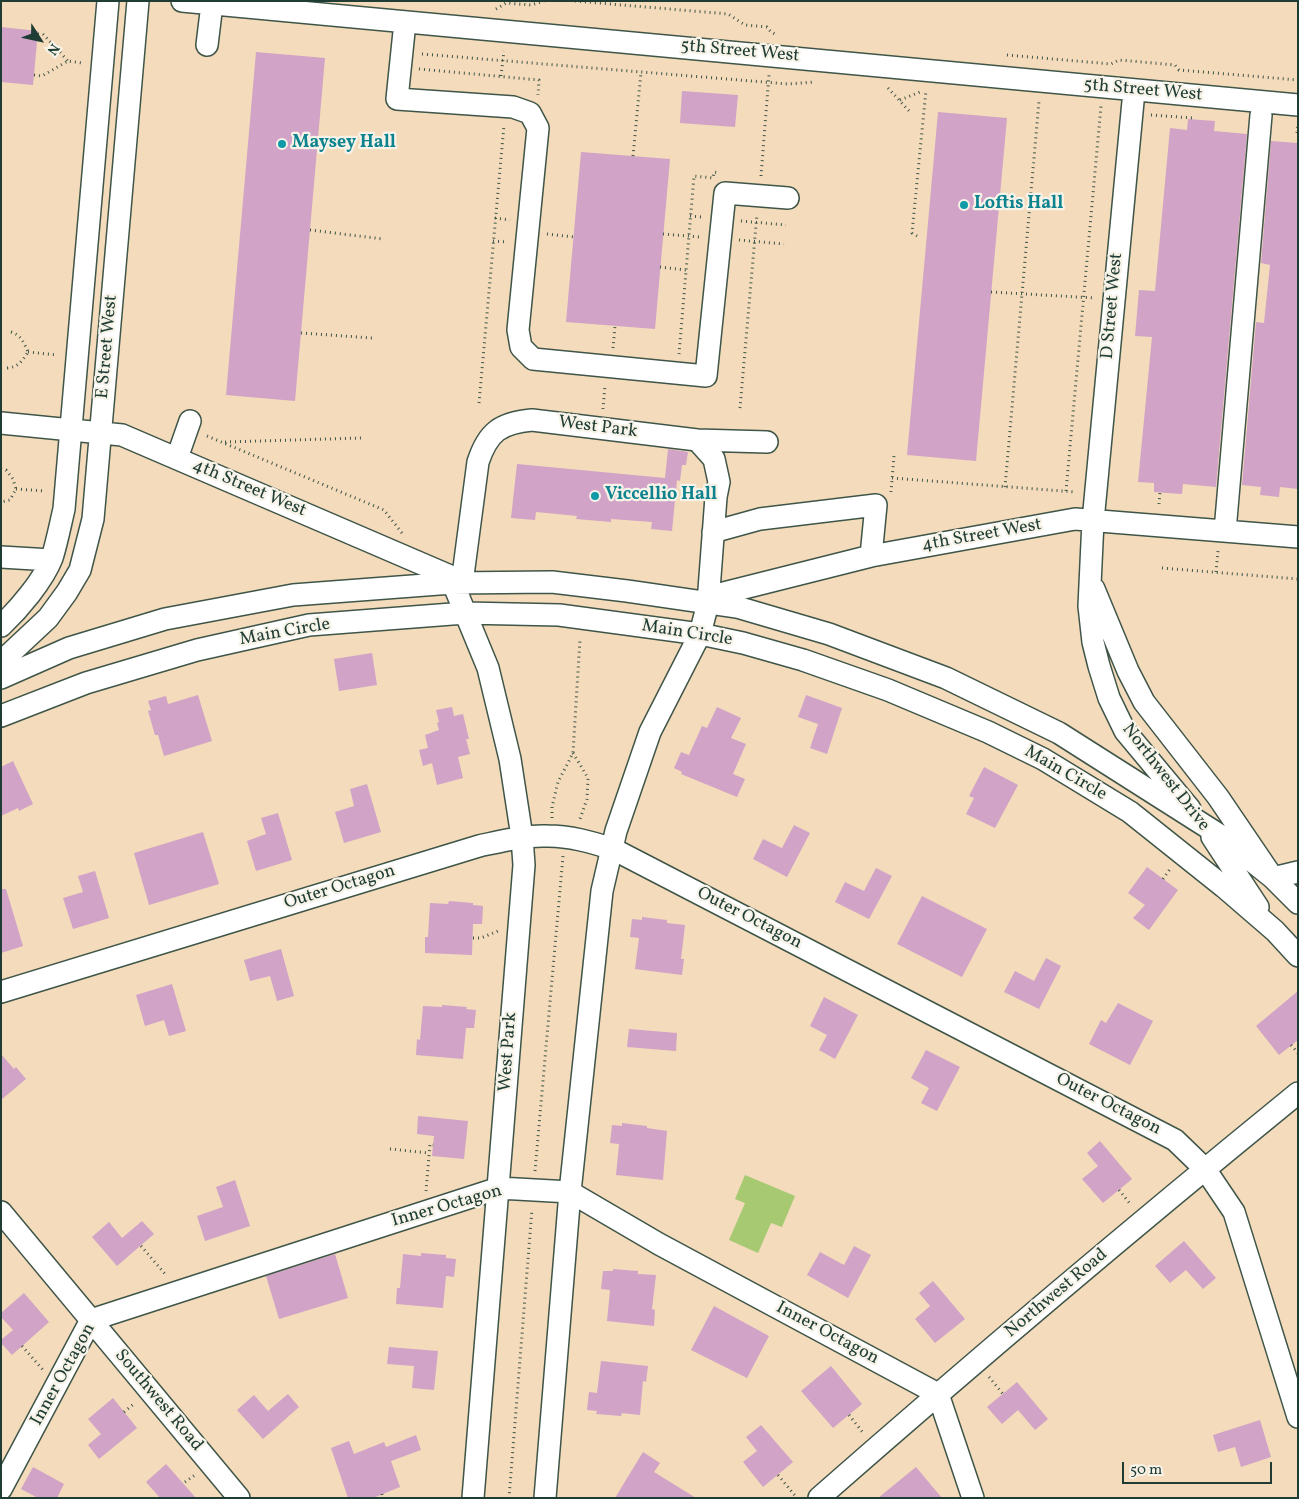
<!DOCTYPE html>
<html>
<head>
<meta charset="utf-8">
<style>
	body { margin:0 }
	#map { position:relative; width:1299px; height:1499px; overflow:hidden; background:#f3dbbb; font-family:Vollkorn,serif }
	canvas { display:block }
	.frame { position:absolute; inset:0; border:2px solid #1f3d34; pointer-events:none }
	.north { position:absolute; left:15px; top:15px; width:50px; height:50px; -webkit-text-stroke:4px #f7f3e8; paint-order:stroke; rotate:125deg; font-size:14px; font-weight:700; line-height:20px; text-align:center; color:#1f3d34 }
	.north::after { content:''; display:block; margin:auto; width:18px; height:22px; background:#1f3d34; clip-path:polygon(50% 0,100% 100%,50% 72%,0 100%) }
	.scale { position:absolute; left:1122px; top:1462px; width:150px; height:22px; box-sizing:border-box; border:2px solid #1f3d34; border-top:0; padding-left:6px; font-size:15px; line-height:18px; white-space:nowrap; color:#1f3d34; -webkit-text-stroke:4px #f7f3e8; paint-order:stroke }
</style>
</head>
<body>
<div id="map">
<canvas width="1299" height="1499"></canvas>
<div class="frame"></div>
<div class="north">N</div>
<div class="scale">50 m</div>
</div>
<script>
const ctx = document.querySelector('canvas').getContext('2d');
ctx.lineJoin = 'round';
function paint(path, color) { ctx.fillStyle = color; ctx.fill(path, 'evenodd'); }
function strokePath(path, color, width, dash) { ctx.strokeStyle = color; ctx.lineWidth = width; ctx.lineCap = dash ? 'butt' : 'round'; ctx.setLineDash(dash || []); ctx.stroke(path); }
function write(font, color, halo, rows, align = 'center') {
  ctx.font = font + ' Vollkorn,serif'; ctx.lineWidth = 4.5; ctx.setLineDash([]); ctx.textBaseline = 'middle'; ctx.strokeStyle = halo; ctx.fillStyle = color; for (const [text, x, y, turn = 0] of rows) {
    ctx.save(); ctx.translate(x, y); ctx.rotate((+turn || 0) * Math.PI / 180); ctx.textAlign = isNaN(turn) ? turn : align; if (halo) ctx.strokeText(text, 0, 0); ctx.fillText(text, 0, 0); ctx.restore();
  }
}
paint(new Path2D(`
	M745,1175L795,1196L782,1227L771,1223L758,1253L729,1240L745,1203L735,1199Z`), '#a7c972');
paint(new Path2D(`
	M1,27L38,31L33,85L1,82Z
	M256,52L325,58L295,401L226,395Z
	M682,91L738,95L735,127L680,123Z
	M938,112L1007,118L976,461L907,455Z
	M1188,119L1215,121L1214,131L1247,134L1216,487L1183,484L1182,494L1154,492V483L1138,482L1152,337L1135,336L1139,290L1155,291L1170,128L1187,130Z
	M1271,141L1298,143V489L1280,487L1279,497L1260,495L1261,487L1242,485L1256,322L1264,323L1270,265L1261,263Z
	M581,152L670,159L655,329L566,322Z
	M668,449L688,452L686,465H682L680,481L677,480L672,531L651,529L652,522L611,519V522L576,519L577,516L536,512L535,520L511,518L517,464L665,478Z
	M372,653L377,685L339,691L334,659Z
	M198,695L212,741L164,756L158,735H155L148,711L151,710L148,701L166,696L168,704Z
	M806,695L842,708L827,754L810,748L818,724L798,717Z
	M452,707L454,716L463,714L469,739H466L470,754L458,757L463,778L437,785L432,763L423,766L419,750L428,748L425,735L439,730L437,723L439,722L436,710Z
	M717,707L741,718L731,738L746,744L733,774L745,779L737,797L681,774L682,772L674,768L681,752L689,755L702,726L707,728Z
	M13,761L33,804L19,811L18,808L1,816V767Z
	M984,767L1018,785L995,828L966,814L974,798L969,796Z
	M367,784L381,832L344,843L335,812L354,806L350,789Z
	M278,813L292,860L256,871L247,841L266,834L261,818Z
	M794,825L810,833L787,877L753,859L763,839L782,848Z
	M203,832L219,884L149,905L134,853Z
	M1147,867L1178,890L1149,930L1133,918L1145,905L1128,893Z
	M876,868L892,876L869,919L835,902L845,882L864,891Z
	M95,871L109,918L73,929L63,898L83,892L78,876Z
	M1,889H6L23,946L1,953Z
	M922,896L987,929L962,977L897,944Z
	M449,901L473,903V905L483,906L482,924H473L472,955L425,953V937H428L430,903L448,904Z
	M642,917L667,920V923L685,925L681,959H684L682,975L635,969L639,938L630,937L632,919L642,920Z
	M281,949L294,996L277,1001L270,976L250,981L244,960Z
	M1046,958L1061,966L1039,1009L1004,992L1015,971L1034,981Z
	M172,984L186,1031L169,1036L164,1020L145,1026L136,995Z
	M1298,991V1040L1279,1055L1256,1026Z
	M824,997L858,1015L835,1059L819,1050L827,1035L810,1026Z
	M1118,1003L1153,1021L1130,1065L1089,1044L1101,1020L1106,1023Z
	M442,1005L467,1007L466,1009L476,1010L474,1028H466L463,1059L416,1055L417,1039L420,1040L423,1006L442,1007Z
	M629,1029L677,1033L676,1051L627,1047Z
	M926,1050L960,1067L937,1111L921,1103L929,1088L911,1078Z
	M1,1054L14,1069L16,1067L26,1079L1,1100Z
	M418,1116L468,1121L464,1159L432,1156L434,1136L417,1134Z
	M622,1123L647,1126V1128L667,1131L663,1180L616,1175L619,1144L610,1143L612,1125L622,1126Z
	M1100,1141L1132,1179L1103,1203L1082,1179L1098,1166L1087,1153Z
	M235,1180L250,1226L205,1241L197,1216L223,1207L216,1187Z
	M142,1221L154,1234L117,1266L92,1237L109,1222L122,1238Z
	M1184,1241L1216,1278L1203,1289L1186,1270L1170,1283L1155,1266Z
	M854,1246L871,1255L848,1298L807,1275L820,1252L844,1265Z
	M421,1253L446,1255V1258L456,1259L454,1277L446,1276L443,1308L396,1304L397,1288H400L403,1254L421,1256Z
	M335,1254L348,1298L279,1319L266,1276Z
	M613,1269L638,1271V1274L656,1275L652,1309L655,1310L654,1326L607,1321L610,1290L601,1289L603,1271H613Z
	M933,1281L965,1319L935,1343L915,1319L930,1306L919,1293Z
	M24,1293L49,1322L12,1355L1,1343V1340L13,1330L1,1317V1313Z
	M714,1306L769,1336L747,1378L691,1350Z
	M389,1347L438,1351L434,1390L412,1388L414,1366L387,1364Z
	M601,1361L648,1366L646,1382L643,1381L640,1415L622,1413L621,1416L596,1414L597,1411L587,1410L589,1392L597,1393Z
	M831,1366L862,1404L833,1428L801,1391Z
	M1017,1382L1048,1419L1035,1430L1018,1410L1002,1424L987,1407Z
	M288,1394L299,1407L263,1439L237,1410L254,1395L268,1411Z
	M113,1398L137,1428L99,1459L88,1445L101,1434L88,1419Z
	M1260,1420L1271,1457L1241,1467L1235,1447L1218,1452L1213,1435Z
	M761,1425L793,1462L763,1487L743,1462L757,1451L746,1437Z
	M416,1435L421,1450L391,1461L400,1487L373,1498H348L331,1448L349,1441L354,1454L384,1442L386,1447Z
	M643,1452L660,1463L654,1472L696,1498H615Z
	M166,1464L196,1498H160L146,1482Z
	M33,1467L64,1484L57,1498H38L21,1489Z
	M916,1467L942,1498H878Z`), '#d1a3c7');
const minor = new Path2D(`
	M182,1L1298,105
	M405,22L397,99L513,107L530,113L538,128L518,330L521,347L533,359L706,376L725,193L788,198
	M207,45L212,4
	M1134,91L1093,521L1089,606L1093,642L1099,666L1109,698L1125,731L1190,809
	M1,423L122,435L450,576L488,668L510,759L522,837L524,865L473,1498
	M697,440L767,442
	M177,458L190,421
	M1225,531L1261,115
	M713,532L760,519L876,505L871,556
	M1,557L51,560
	M462,583L478,462C488,432 500,423 532,420L697,440L714,459L719,482L716,497L708,603L700,634L650,732L616,831L602,891L570,1192L545,1498
	M1094,589L1128,671L1144,702L1218,797L1273,878L1298,903
	M708,597L871,556L1075,519L1298,537
	M1,626C19,609 43,581 52,558C57,542 60,526 64,509L108,1
	M1,662L48,618L67,592L80,570L93,519L138,1
	M1,678L69,648L165,619L293,595L452,583L552,582L627,591L737,607L829,634L946,678L1059,733L1218,834L1273,878
	M1,716L86,683L197,650L309,625L465,613L559,615L700,634L743,643L803,660L888,690L988,732L1043,759L1130,812L1224,887L1275,931L1298,956
	M1212,837L1258,907
	M1273,878L1298,872
	M1,992L479,846C502,841 525,835 548,836C570,836 591,842 613,849L1175,1140L1205,1169L1234,1212L1298,1417
	M1,1212L239,1498
	M1,1489L91,1320L499,1188L570,1192L659,1244L938,1394L973,1498
	M819,1498C976,1360 1136,1225 1298,1093`);
strokePath(minor, '#3f5548', 24);
strokePath(new Path2D(`
	M575,1L728,14L745,25L767,27L771,32L777,35
	M496,9L506,3L531,5L544,1
	M38,34H43L68,61
	M422,54L788,84L815,82
	M1007,55L1111,64L1119,60L1175,65L1179,70L1298,80
	M419,69L539,80L538,95
	M34,75L42,76L68,61L82,63
	M501,76L504,51
	M888,88L910,112
	M900,100L920,92
	M1151,115L1193,118
	M1297,133L1298,124
	M633,156L641,72
	M761,176L769,75
	M690,216L702,217
	M495,218L510,220
	M741,221L786,225
	M310,230L383,239
	M547,234L574,237
	M663,234L700,237
	M917,236L912,233L926,90
	M739,240L784,244
	M493,241L508,242
	M660,267L686,270
	M991,292L1095,298
	M11,332C21,335 24,343 28,352
	M301,333L372,338
	M613,348L615,326
	M28,352L57,355
	M679,354L694,176L713,178L714,172L720,173
	M7,368C19,367 22,361 28,352
	M479,403L504,125
	M740,408L757,214
	M603,409L605,385
	M207,436L384,510L402,533
	M225,442L362,438
	M1,469L6,470L13,479L16,489L10,500L1,502
	M892,478L1076,492
	M1005,487L1039,101
	M16,489L45,491
	M1066,491L1101,106
	M891,492L894,456
	M1159,504L1160,492
	M1162,568L1298,579
	M1216,572L1218,551
	M573,753L588,778L587,799L580,819
	M552,818V807L558,782L573,753L580,639
	M1163,879L1170,869
	M473,938H481L498,931
	M1291,1045L1298,1053
	M390,1149L429,1153
	M535,1171L563,856
	M1119,1190L1131,1205
	M426,1191L430,1144L433,1145
	M141,1246L166,1275
	M22,1346L43,1370
	M989,1377L1003,1394
	M124,1412L135,1403
	M849,1415L864,1434
	M778,1475L797,1498
	M185,1482L195,1475
	M382,1494L383,1498
	M509,1498L532,1209`), '#3f5548', 3, [1, 4]);
strokePath(minor, '#fff', 21);
for (const [x, y, r, color] of [
	[282,144,5,"#0f9aa8"],
	[964,205,5,"#0f9aa8"],
	[595,496,5,"#0f9aa8"]
]) { const dot = new Path2D(); dot.arc(x, y, r, 0, 2 * Math.PI); ctx.fillStyle = color; ctx.fill(dot); strokePath(dot, '#f7f3e8', 2); }
write('18px', '#1f3d34', '#f7f3e8', [
	["5th Street West",740,52,5],
	["5th Street West",1143,91,5],
	["D Street West",1113,306,-85],
	["E Street West",108,347,-85],
	["West Park",598,428,7],
	["4th Street West",249,489,23],
	["4th Street West",982,536,-10],
	["Main Circle",285,633,-10],
	["Main Circle",687,634,9],
	["Main Circle",1065,774,30],
	["Northwest Drive",1165,778,52],
	["Outer Octagon",340,888,-17],
	["Outer Octagon",749,919,27],
	["West Park",509,1052,-86],
	["Outer Octagon",1108,1105,27],
	["Inner Octagon",447,1207,-16],
	["Northwest Road",1057,1294,-40],
	["Inner Octagon",827,1334,28],
	["Inner Octagon",64,1375,-61],
	["Southwest Road",158,1401,50]
]);
write('bold 18px', '#0d838f', '#f7f3e8', [
	["Maysey Hall",292,144],
	["Loftis Hall",974,205],
	["Viccellio Hall",605,496]
], 'left');
</script>
</body>
</html>
